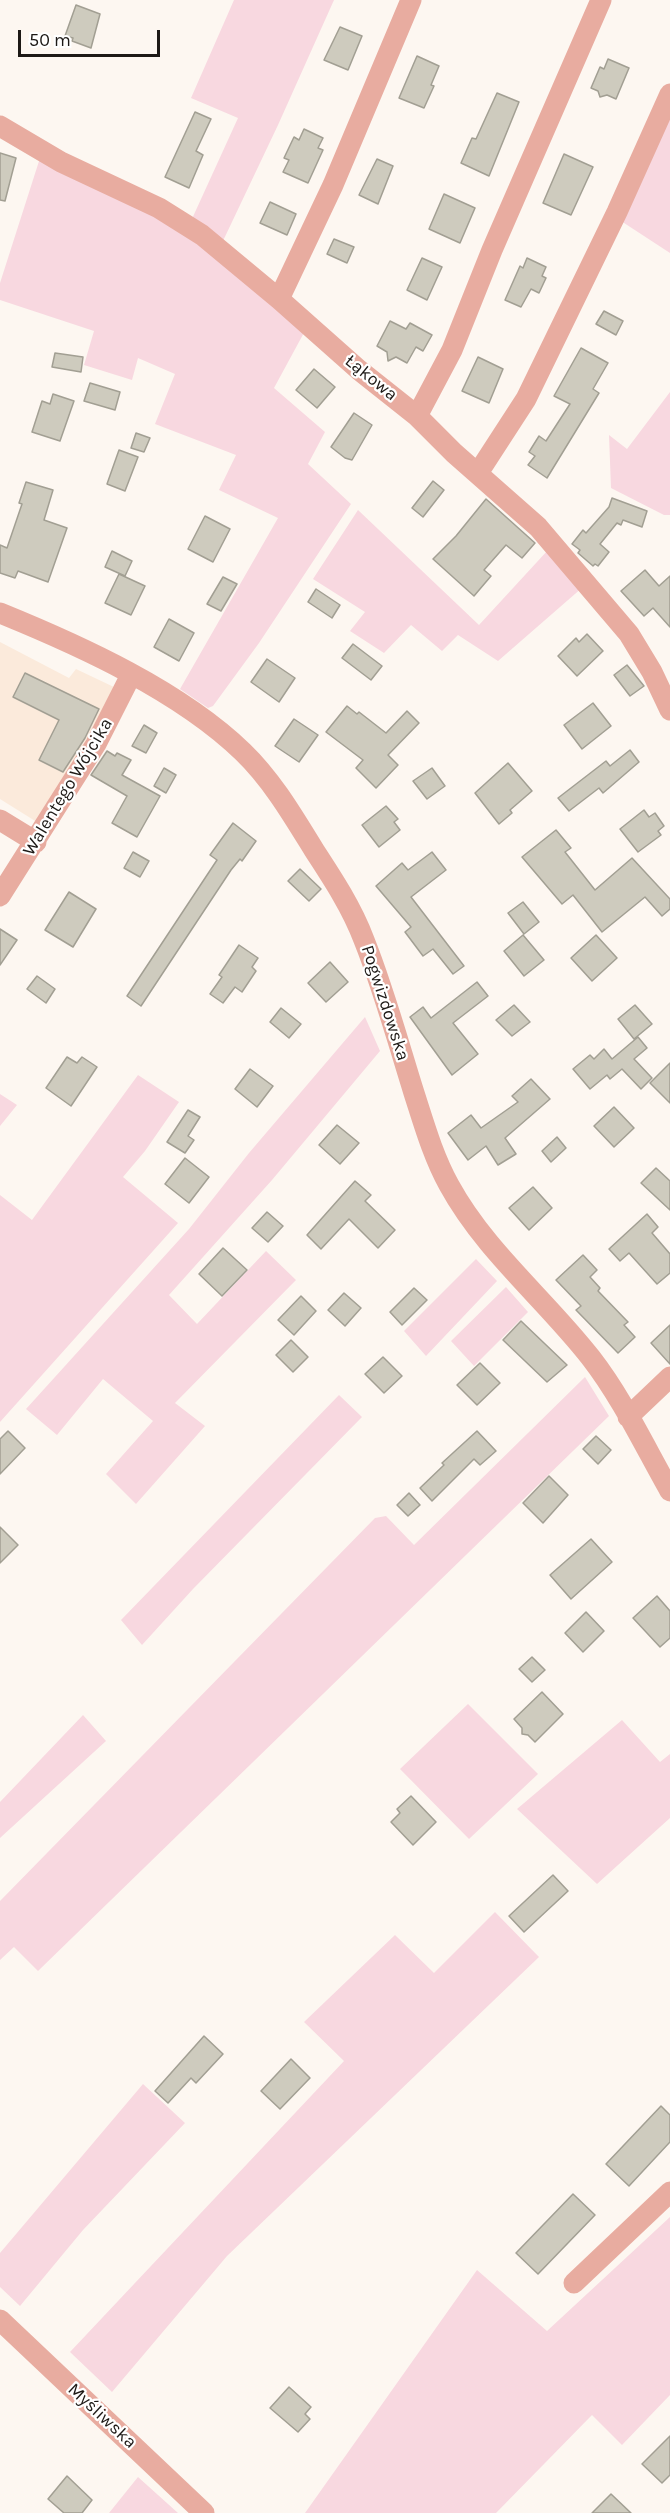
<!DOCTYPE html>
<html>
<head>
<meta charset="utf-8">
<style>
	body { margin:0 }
	#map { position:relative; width:670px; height:2513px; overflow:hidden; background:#fdf7f1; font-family:Karla,sans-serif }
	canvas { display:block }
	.scale { position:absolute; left:18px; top:30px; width:142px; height:27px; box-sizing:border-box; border:3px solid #1d1916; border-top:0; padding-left:8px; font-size:18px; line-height:21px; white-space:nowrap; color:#1d1916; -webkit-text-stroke:4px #fff; paint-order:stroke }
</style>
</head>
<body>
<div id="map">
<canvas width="670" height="2513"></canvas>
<div class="scale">50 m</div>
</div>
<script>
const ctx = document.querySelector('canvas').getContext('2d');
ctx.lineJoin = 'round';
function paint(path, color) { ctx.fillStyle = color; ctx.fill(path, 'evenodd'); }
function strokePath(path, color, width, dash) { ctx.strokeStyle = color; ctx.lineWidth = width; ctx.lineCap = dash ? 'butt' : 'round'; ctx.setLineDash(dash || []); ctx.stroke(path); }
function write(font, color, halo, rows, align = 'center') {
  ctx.font = font + ' Karla,sans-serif'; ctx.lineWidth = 4.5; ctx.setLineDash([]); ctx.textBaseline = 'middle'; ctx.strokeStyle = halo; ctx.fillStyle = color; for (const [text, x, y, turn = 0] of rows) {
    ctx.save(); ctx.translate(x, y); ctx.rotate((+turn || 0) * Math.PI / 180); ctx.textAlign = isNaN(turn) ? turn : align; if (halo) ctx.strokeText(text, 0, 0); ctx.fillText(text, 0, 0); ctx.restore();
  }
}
paint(new Path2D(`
	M0,642L69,678L76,669L116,688L40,824L0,799Z`), '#fbeadb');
paint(new Path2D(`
	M234,0H334L278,125L222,243L191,221L238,118L191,98Z
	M670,117V253L621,221Z
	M40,158L155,211L306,329L274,388L325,432L308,464L351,504L259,643L213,706L208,708L180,689L278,518L219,490L236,455L155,424L175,374L138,358L132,380L84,365L94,331L0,300V283Z
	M670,392V515H664L611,488L609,435L627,449Z
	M358,510L479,625L548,550L583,587L498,661L458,635L442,651L411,625L384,653L350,631L365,612L313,579Z
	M365,1017L380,1051L272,1180L169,1295L197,1324L266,1251L296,1280L175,1403L205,1426L136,1504L106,1474L153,1421L103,1379L57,1435L26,1409L189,1229L249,1153Z
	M138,1075L179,1102L145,1151L123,1177L178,1223L0,1422V1195L32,1220Z
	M0,1094L17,1105L0,1126Z
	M476,1259L497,1281L426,1356L404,1331Z
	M506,1287L528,1312L474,1366L451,1341Z
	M585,1377L609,1416L38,1971L14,1947L0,1960V1901L375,1518L386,1516L414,1545Z
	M339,1395L362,1417L193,1589L142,1645L121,1620Z
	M468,1704L538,1774L469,1839L400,1769Z
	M83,1715L106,1741L0,1838V1802Z
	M622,1720L660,1762L670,1754V1818L597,1884L517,1809Z
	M495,1912L539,1957L227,2256L112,2392L70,2352L344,2061L304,2022L395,1935L434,1973Z
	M143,2084L185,2123L83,2230L20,2306L0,2287V2253Z
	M670,2217V2395L622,2445L592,2415L496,2513H305L477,2270L547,2331Z
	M138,2477L178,2513H109Z`), '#f8d8e0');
const building = new Path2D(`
	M76,5L100,14L91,48L72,41L73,38L65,36Z
	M340,27L362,36L348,70L324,60Z
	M417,56L439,66L431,85L434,86L424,108L399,98Z
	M608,59L629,68L616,99L607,95L600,97L598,91L591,88L600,67L604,69Z
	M497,93L519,102L489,176L461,163L472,138L476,139Z
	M195,112L211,119L196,151L203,155L189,188L165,177Z
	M304,129L323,138L318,148L323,150L308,183L283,172L289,160L284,158L294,137L299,140Z
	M0,153L16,158L5,201L0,200Z
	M564,154L593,167L571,215L543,203Z
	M377,159L393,166L378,204L359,195Z
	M444,194L475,208L460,243L429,229Z
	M270,202L296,214L287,235L260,223Z
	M334,239L354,247L347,263L327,254Z
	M422,258L442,267L427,300L407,290Z
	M527,258L546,267L542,276L546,278L539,293L531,289L521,307L505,300L520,266L523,268Z
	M604,311L623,321L616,335L596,324Z
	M390,321L406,329L410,323L432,335L423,351L416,347L407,363L396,357L388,361L387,352L377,346Z
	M581,348L608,363L593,389L599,393L547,478L528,465L535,456L529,452L539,436L546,441L570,404L554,396Z
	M55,353L83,357L81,372L52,367Z
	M478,357L503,369L489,403L462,391Z
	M314,369L335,387L317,408L296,390Z
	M90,383L120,392L115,410L84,401Z
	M53,394L74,401L60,441L32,432L42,401L50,404Z
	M354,413L372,425L352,460L345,458L331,447Z
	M136,433L150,438L144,452L131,448Z
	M119,450L138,457L125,491L107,484Z
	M433,481L444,490L423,517L412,508Z
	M26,482L53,490L44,520L67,528L48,582L18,571L15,578L0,573V545L7,548L22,504L19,503Z
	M612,498L647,511L642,527L623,520L621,525L617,523L600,544L609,552L598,566L595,564L593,566L578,553L580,550L572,544L583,530L586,533L609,507Z
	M486,499L535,543L522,558L506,545L484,570L491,576L474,596L433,559L456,536Z
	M205,516L230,529L213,562L188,549Z
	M112,551L132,561L125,576L105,567Z
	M645,570L659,586L670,576V627L653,608L644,616L621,591Z
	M119,574L145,586L131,615L105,603Z
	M223,577L237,584L221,611L207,604Z
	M316,589L340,605L332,618L308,602Z
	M169,619L194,633L179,661L154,647Z
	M587,634L603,651L577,676L558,656L576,638L579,642Z
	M353,644L382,666L371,680L342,658Z
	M267,659L295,678L279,702L251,682Z
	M627,665L644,686L630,696L614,675Z
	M25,673L99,709L85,738L63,772L39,760L59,720L13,697Z
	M593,703L611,726L582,749L564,725Z
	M347,706L357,714L359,712L386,733L407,711L419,723L388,755L398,765L376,788L356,768L363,760L326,732Z
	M294,719L318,735L299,762L275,746Z
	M144,725L157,733L146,753L132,746Z
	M630,750L639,762L603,793L599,788L569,811L558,798L606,761L610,766Z
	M107,751L115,756L117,753L131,760L122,775L160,796L137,837L112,823L127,796L91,775Z
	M508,763L532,791L510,810L512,813L499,824L475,793Z
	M164,768L176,775L166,793L154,786Z
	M432,768L445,786L427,799L413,781Z
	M386,806L398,819L394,822L400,830L379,847L362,825Z
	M644,810L649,817L655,813L664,826L658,831L661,835L638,852L620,829Z
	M233,823L256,841L242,861L240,859L231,870L141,1006L127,996L217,860L210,855Z
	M556,830L571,848L565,852L595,890L632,858L670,899V909L662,916L645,897L602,932L573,895L562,904L522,857Z
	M133,852L149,861L140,877L124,868Z
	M432,852L446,870L411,897L464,966L453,974L433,949L423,956L405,932L411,927L376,886L402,863L408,870Z
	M300,869L321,889L309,901L288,881Z
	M69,892L96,909L73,947L45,930Z
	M523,902L539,922L524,934L508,913Z
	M0,929L17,940L0,965Z
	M523,935L544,960L524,976L504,951Z
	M596,935L617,958L592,981L571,958Z
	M239,945L258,958L252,967L256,971L242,992L235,987L223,1003L210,994L222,977L219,975Z
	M330,962L348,982L326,1002L308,983Z
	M37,976L55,989L46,1003L27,989Z
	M477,982L488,996L453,1023L478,1054L452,1075L410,1017L423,1007L431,1018Z
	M514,1005L530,1022L512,1036L496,1020Z
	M635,1005L652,1024L634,1039L618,1019Z
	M281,1008L301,1024L289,1038L270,1022Z
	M638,1037L647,1048L634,1059L652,1078L641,1089L622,1069L610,1079L607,1075L590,1089L573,1069L590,1055L594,1059L604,1049L612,1059Z
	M67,1057L77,1063L82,1057L97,1067L71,1106L46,1088Z
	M670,1063V1103L650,1083Z
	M250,1069L273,1086L257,1107L235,1089Z
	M531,1079L550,1099L505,1138L516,1154L498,1165L486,1146L468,1160L448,1133L471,1115L481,1128L518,1102L512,1096Z
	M614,1107L634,1128L614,1147L594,1126Z
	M188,1110L200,1117L188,1136L194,1140L185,1153L167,1142Z
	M337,1125L359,1143L340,1164L319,1145Z
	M557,1137L566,1148L551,1162L542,1151Z
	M185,1158L209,1177L189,1203L165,1184Z
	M656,1168L670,1181V1210L641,1183Z
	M355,1181L371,1195L365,1201L395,1230L378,1248L349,1219L321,1249L307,1235Z
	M533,1187L552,1208L529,1230L509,1208Z
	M267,1212L283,1226L268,1242L252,1228Z
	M647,1214L658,1227L652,1233L670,1254V1273L657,1284L629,1253L620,1261L609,1249Z
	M223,1248L247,1270L222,1296L199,1274Z
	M583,1255L597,1270L590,1277L600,1288L598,1291L628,1322L624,1325L635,1337L618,1353L576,1310L581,1306L556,1280Z
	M414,1288L427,1300L402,1325L390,1312Z
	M344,1293L361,1308L345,1326L328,1310Z
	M301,1296L316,1311L294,1335L278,1320Z
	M521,1321L567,1365L547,1382L503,1340Z
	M670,1325V1364L651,1343Z
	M291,1340L308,1357L293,1372L276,1355Z
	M383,1357L402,1376L384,1393L365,1374Z
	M480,1363L500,1383L477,1405L457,1385Z
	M8,1431L25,1448L0,1474V1439Z
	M477,1431L496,1451L480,1465L474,1459L432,1501L420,1488L444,1465L442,1463Z
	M596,1436L611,1450L598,1464L583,1449Z
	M549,1476L568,1495L543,1523L523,1503Z
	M409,1493L420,1505L408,1516L397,1505Z
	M0,1527L18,1545L0,1563Z
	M591,1539L612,1562L571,1599L550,1575Z
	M657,1596L670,1611V1638L660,1647L633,1618Z
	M586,1612L604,1631L583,1652L565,1633Z
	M532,1657L545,1670L532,1682L519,1669Z
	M542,1692L563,1714L535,1742L528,1735L522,1734V1728L514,1719Z
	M411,1796L436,1822L413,1845L391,1822L400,1813L397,1809Z
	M553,1875L568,1891L524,1932L509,1916Z
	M204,2036L223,2054L196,2083L191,2078L168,2103L155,2091Z
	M291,2059L310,2078L280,2109L261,2091Z
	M661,2106L670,2115V2142L629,2186L606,2164Z
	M573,2194L595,2215L538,2274L516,2253Z
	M289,2387L311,2407L305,2414L310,2419L298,2432L270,2408Z
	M670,2436V2475L662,2483L642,2464Z
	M67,2476L92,2500L82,2513H64L48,2499Z
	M611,2494L631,2513H592Z`);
paint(building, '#cecbbe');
strokePath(building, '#a29f93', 1.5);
strokePath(new Path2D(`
	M0,126L61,162L159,208L202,235L279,299L359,370L417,416L454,453L538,527L629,634L652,672L670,710
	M279,299L333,185L411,0
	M417,416L452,350L492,250L601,0
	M478,473L526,399L617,212L670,94
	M0,613C81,646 180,691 243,752C272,780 293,816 314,850C333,879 352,908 364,940C384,990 398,1042 414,1093C424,1124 433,1156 449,1185C485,1251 545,1299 591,1358C622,1398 645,1447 670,1491
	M0,820L36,842
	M0,896L96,744L131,675
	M628,1417L670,1377
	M574,2283L670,2192
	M0,2320L204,2513`), '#e8aca0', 21);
write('18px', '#1d1916', '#fff', [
	["Łąkowa",371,378,39],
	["Walentego Wójcika",68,787,-59],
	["Pogwizdowska",385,1003,72],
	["Myśliwska",102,2416,43]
]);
</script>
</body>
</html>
